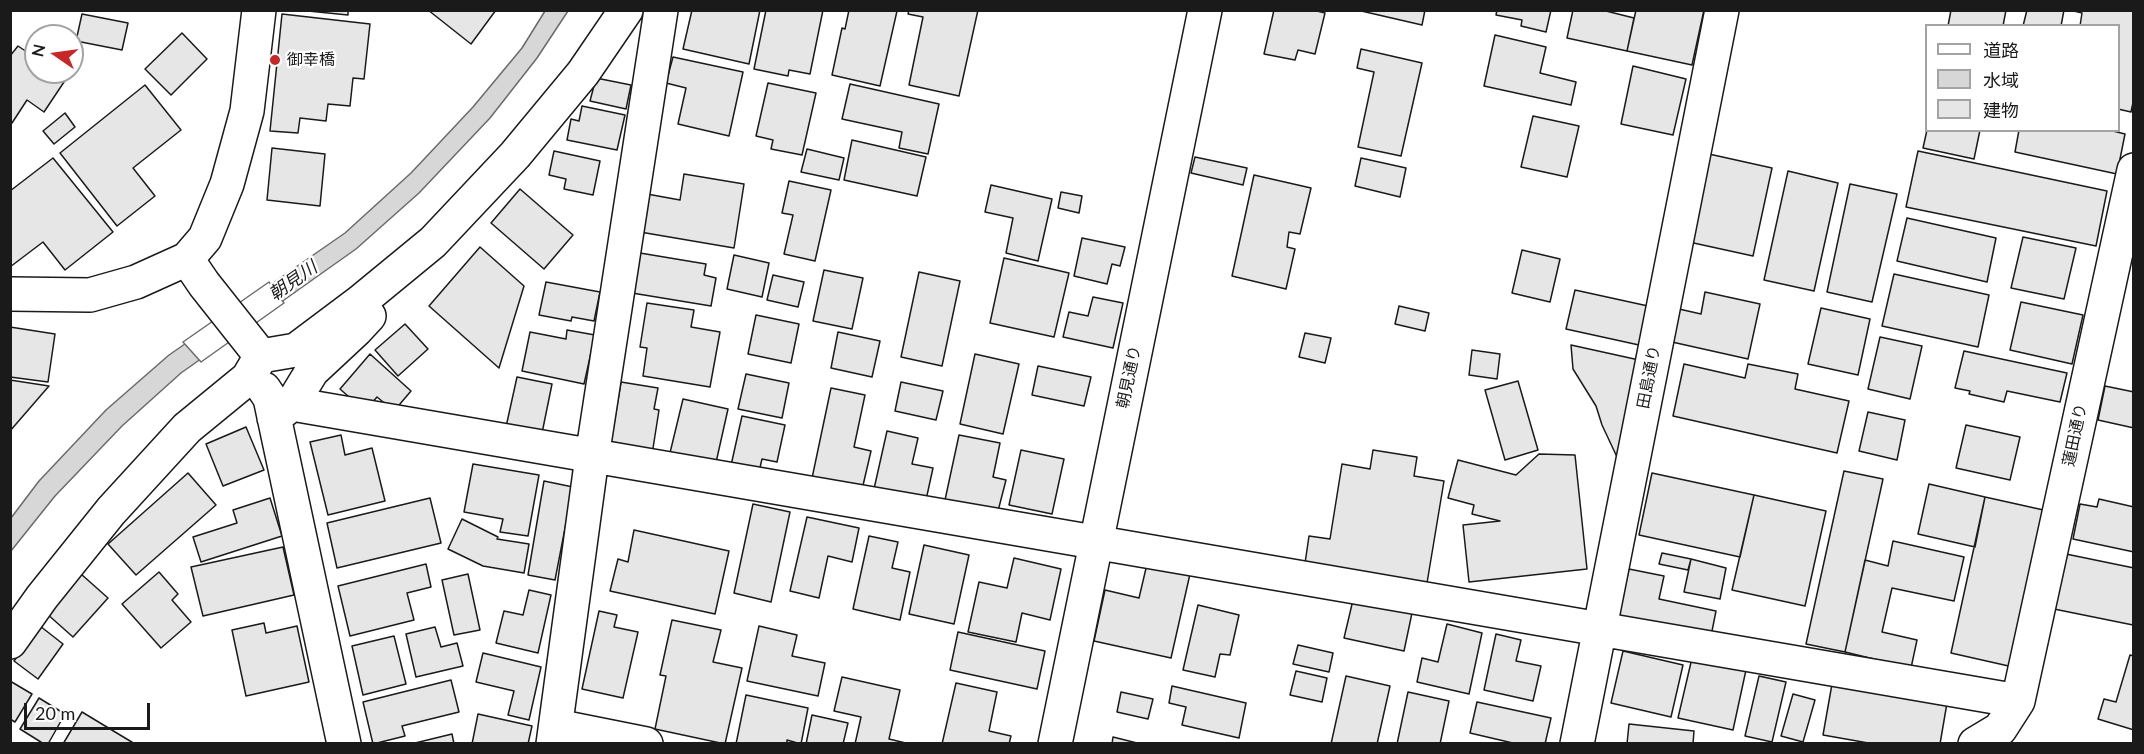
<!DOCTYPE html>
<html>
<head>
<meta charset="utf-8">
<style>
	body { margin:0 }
	#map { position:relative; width:2144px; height:754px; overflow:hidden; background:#fff; font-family:Lato,"Noto Sans JP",sans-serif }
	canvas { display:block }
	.frame { position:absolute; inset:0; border:12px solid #1a1a1a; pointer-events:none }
	.legend { position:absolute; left:1925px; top:24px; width:195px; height:108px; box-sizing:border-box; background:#fff; border:2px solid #a3a3a3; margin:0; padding:8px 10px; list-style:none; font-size:18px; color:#1a1a1a }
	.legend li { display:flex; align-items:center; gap:12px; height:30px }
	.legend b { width:30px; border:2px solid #a3a3a3 }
	.north { position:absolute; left:24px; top:24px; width:60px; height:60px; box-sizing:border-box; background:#fff; border:2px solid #a3a3a3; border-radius:50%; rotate:283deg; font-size:16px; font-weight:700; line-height:24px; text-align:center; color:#1a1a1a }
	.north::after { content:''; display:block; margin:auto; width:21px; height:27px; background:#c62828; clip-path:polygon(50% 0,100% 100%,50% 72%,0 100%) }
	.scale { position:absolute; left:24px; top:703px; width:126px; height:27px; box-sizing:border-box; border:3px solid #1a1a1a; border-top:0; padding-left:8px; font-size:18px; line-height:21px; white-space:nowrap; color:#1a1a1a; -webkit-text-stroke:4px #fff; paint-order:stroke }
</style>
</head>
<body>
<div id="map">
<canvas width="2144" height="754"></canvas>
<div class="frame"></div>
<ul class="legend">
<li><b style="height:8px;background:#fff"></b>道路</li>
<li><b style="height:16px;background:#d7d7d7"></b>水域</li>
<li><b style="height:16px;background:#e6e6e6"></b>建物</li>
</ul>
<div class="north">N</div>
<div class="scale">20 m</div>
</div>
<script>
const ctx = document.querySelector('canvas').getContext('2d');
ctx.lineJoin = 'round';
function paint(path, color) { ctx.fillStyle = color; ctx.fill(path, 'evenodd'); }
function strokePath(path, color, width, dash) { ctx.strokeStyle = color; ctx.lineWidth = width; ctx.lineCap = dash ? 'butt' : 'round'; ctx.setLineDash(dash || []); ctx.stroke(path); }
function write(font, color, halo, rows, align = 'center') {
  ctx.font = font + ' Lato,"Noto Sans JP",sans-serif'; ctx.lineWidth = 4.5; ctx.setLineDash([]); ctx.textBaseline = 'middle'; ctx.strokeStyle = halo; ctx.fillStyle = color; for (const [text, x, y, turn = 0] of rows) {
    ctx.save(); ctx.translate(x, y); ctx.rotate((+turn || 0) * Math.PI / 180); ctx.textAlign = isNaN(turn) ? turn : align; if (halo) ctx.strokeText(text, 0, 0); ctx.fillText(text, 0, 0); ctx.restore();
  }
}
const water = new Path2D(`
	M545,11H568L537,58L490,118L419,193L356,249L181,373L122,426L55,496L11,551V518L39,481L106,410L169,355L345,233L411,173L473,107L522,48Z`);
paint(water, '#d7d7d7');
strokePath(water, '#6a6a6a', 1.5);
const pier = new Path2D(`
	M269,282L284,303L201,362L183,342Z`);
paint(pier, '#fff');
strokePath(pier, '#6a6a6a', 1.5);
const building = new Path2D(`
	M298,10H348V15Z
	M428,10H496L471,44Z
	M692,10H760L749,64L683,49Z
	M766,10H823L810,74L789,70L788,76L754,69Z
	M849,10L897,11L880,86L832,75L842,28L845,29Z
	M909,10H978L959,96L909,85L923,17L908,14Z
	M1274,10H1313L1325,13L1315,54L1298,50L1295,60L1264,54Z
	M1357,10H1425L1422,25Z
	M1497,10H1551L1546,32L1521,26L1522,20L1496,15Z
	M1573,10H1602L1634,18L1627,51L1567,38Z
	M1636,10H1704L1692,65L1627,51Z
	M1951,10H2006L2003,26H1948Z
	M2027,10H2064L2061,26H2023Z
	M2070,10H2134V98L2131,112L2118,109V26H2080L2082,13Z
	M82,14L128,23L122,50L76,41Z
	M282,14L370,24L364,79L353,78L350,106L328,104L326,121L300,118L298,133L270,131Z
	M182,33L207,59L171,95L145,69Z
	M1495,35L1546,47L1540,73L1576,82L1571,105L1484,86Z
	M18,46L36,58V72H57L66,79L44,112L27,100L12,123L10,122V56Z
	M1361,49L1422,63L1401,156L1358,147L1374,72L1357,68Z
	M673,57L743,72L729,136L678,124L686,88L666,83Z
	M1633,66L1686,79L1673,135L1621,124Z
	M596,78L631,85L626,109L590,101Z
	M768,83L816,93L802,155L771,149L773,140L756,136Z
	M850,84L939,104L928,154L899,148L902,132L842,119Z
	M145,85L181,130L133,168L155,196L117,226L60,153Z
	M582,106L625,115L617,150L567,140L571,119L579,121Z
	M65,113L75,127L54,144L43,131Z
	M1533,116L1579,126L1567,177L1521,167Z
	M1927,130H1980L1974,159L1923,148Z
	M2019,130H2109L2125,134L2117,174L2015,152Z
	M852,140L926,157L917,196L844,180Z
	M272,148L325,154L320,206L267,200Z
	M807,149L844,158L839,180L801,172Z
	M554,151L600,161L593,195L564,189L566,179L549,175Z
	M1918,151L2107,191L2096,246L1906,207Z
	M1709,154L1772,168L1753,256L1689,242Z
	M1195,157L1247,168L1243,185L1191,173Z
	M53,158L113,232L65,270L43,242L10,267V191Z
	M1361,158L1406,168L1400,197L1355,186Z
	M1788,171L1838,183L1814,291L1764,280Z
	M684,174L744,184L734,248L640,232L647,194L680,200Z
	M1254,175L1311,188L1300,234L1289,232L1287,247L1295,249L1286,289L1232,276Z
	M789,181L831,190L815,261L784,254L793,215L782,213Z
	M1850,184L1897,194L1872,302L1827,292Z
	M991,185L1052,199L1038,261L1006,253L1013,218L985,212Z
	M520,189L573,235L544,269L491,223Z
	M1061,192L1082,196L1079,213L1058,208Z
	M1907,218L1996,238L1987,282L1897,261Z
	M2023,237L2076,248L2064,299L2011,288Z
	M1082,238L1125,247L1120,266L1112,264L1107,284L1074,276Z
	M480,247L524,286L499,368L429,306Z
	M1522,250L1560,259L1550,302L1512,293Z
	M640,253L706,264L704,275L716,278L711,306L632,293Z
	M734,255L769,263L762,297L727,289Z
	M1004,258L1069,273L1054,337L990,323Z
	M824,270L863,278L852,329L813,321Z
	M919,272L960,281L942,366L901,357Z
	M1894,274L1989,295L1978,347L1882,326Z
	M773,275L804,282L798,307L767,300Z
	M546,282L600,292L594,321L572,317L571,321L539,315Z
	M1575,290L1648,306L1639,345L1566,329Z
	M1705,292L1760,304L1748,359L1672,342L1679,309L1701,314Z
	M1093,297L1123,303L1113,348L1063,337L1069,312L1088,316Z
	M2021,302L2083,315L2072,364L2010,350Z
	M647,303L694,310L691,327L720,332L710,387L643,376L647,348L640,347Z
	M1399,306L1429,313L1425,331L1395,324Z
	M1821,308L1870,319L1858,375L1808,364Z
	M756,315L799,324L791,363L748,354Z
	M405,324L428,349L398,376L375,350Z
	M10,327L55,334L48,382L10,377Z
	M567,330L595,335L584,384L522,371L530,332L566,339Z
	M838,332L880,341L872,377L831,368Z
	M1305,333L1331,338L1325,363L1299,357Z
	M1880,337L1922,346L1910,399L1868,389Z
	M1571,345L1639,360L1617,457L1602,425L1596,406L1573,369Z
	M1472,350L1500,354L1497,379L1469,375Z
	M1964,351L2067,373L2060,402L2007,391L2004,402L1969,394L1970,391L1955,388Z
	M370,354L411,391L394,411L377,397L365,411L340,389Z
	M975,354L1019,364L1003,434L960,424Z
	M1684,364L1745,378L1748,364L1798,374L1795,389L1849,401L1837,453L1673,416Z
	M1038,366L1091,377L1084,406L1032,395Z
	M746,374L789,383L782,418L738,409Z
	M517,377L552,384L540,443L504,436Z
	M10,380L49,386L10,431Z
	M1518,381L1538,450L1505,460L1485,390Z
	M621,382L658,388L654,409L659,410L651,461L609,453Z
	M901,382L943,391L936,420L895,411Z
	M2105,386L2134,392V428L2098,420Z
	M831,388L865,395L854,447L871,451L861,494L811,483Z
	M683,399L728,409L715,467L669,457Z
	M1868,412L1905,420L1897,460L1859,451Z
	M742,416L785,425L777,462L762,459L758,476L730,470Z
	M1966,425L2020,437L2010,480L1956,468Z
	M246,427L264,470L223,486L206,444Z
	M887,431L918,438L912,464L933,468L926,500L874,489Z
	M341,435L345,455L372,448L385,501L328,515L310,442Z
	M959,435L1000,443L993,477L1006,480L998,511L945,500Z
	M1021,450L1064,459L1052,514L1009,505Z
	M1373,450L1417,457L1414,476L1444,481L1426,589L1304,570L1309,536L1330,539L1342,464L1370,469Z
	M1539,454L1575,455L1587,569L1469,582L1463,525L1500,521L1472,514L1474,505L1448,498L1458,460L1516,475Z
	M473,464L539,475L528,536L500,532L503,519L464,512Z
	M1844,471L1883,479L1845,652L1806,644Z
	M188,473L216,505L136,575L108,544Z
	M1652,473L1754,495L1740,557L1639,535Z
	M544,481L573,487L555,580L528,575Z
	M1929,484L1985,497L1975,547L1918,534Z
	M1754,495L1826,511L1805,606L1732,590Z
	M1985,497L2048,511L2013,667L1951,653Z
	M270,498L282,536L201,562L193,537L237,523L233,510Z
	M430,498L441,543L337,568L327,523Z
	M2099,499L2134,507V552L2073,539L2080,504L2097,507Z
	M753,504L790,512L771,602L734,593Z
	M807,517L859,528L852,562L828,556L819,598L790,591Z
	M462,519L498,537L497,539L529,544L524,573L483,566L448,549Z
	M634,530L729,551L715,614L610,591L618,559L628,562Z
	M869,536L898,542L892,568L910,572L900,620L853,609Z
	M1893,541L1964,557L1954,601L1892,588L1882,632L1917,640L1911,668L1845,652L1865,560L1888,566Z
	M924,545L969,555L954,624L909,614Z
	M283,547L294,595L203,616L191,567Z
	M1662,553L1691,559L1688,570L1659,564Z
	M2066,554L2134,568L2133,625L2054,609Z
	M1014,558L1061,569L1050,620L1022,613L1016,642L968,632L979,582L1007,588Z
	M1691,559L1726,568L1720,599L1684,592Z
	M426,564L431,587L407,593L414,620L350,636L338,586Z
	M1147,564L1190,574L1171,658L1094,641L1105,590L1139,598Z
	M1629,569L1664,576L1659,599L1716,611L1710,641L1617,621Z
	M159,572L178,594L172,600L191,622L161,648L122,604Z
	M81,574L108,598L73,637L46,613Z
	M468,574L480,630L454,635L442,580Z
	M529,590L551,595L538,653L496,643L504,611L523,615Z
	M1353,600L1412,613L1404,651L1344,638Z
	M1198,605L1239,615L1230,655L1220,654L1215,677L1183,670Z
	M599,611L617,615L614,627L638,632L623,698L582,689Z
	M672,620L721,630L713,662L742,668L725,744L655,729L666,676L660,675Z
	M264,623L266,633L297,626L309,682L246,696L232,630Z
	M1447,624L1482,633L1469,694L1417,682L1422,658L1438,662Z
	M40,626L63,644L38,679L14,661Z
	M759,626L797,635L792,656L825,663L818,696L747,681Z
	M435,627L441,647L457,643L463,666L416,677L406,634Z
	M958,632L1045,651L1037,689L950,670Z
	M1496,634L1521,640L1516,661L1541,666L1533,701L1484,690Z
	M394,636L406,684L363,695L352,646Z
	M1298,645L1333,653L1329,672L1293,664Z
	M1623,651L1683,665L1671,717L1611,703Z
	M483,653L541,667L529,720L508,715L514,691L476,682Z
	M2130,655L2134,656V730L2098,719L2104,699L2116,702Z
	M1692,658L1746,670L1733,730L1678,718Z
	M1296,671L1327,678L1322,702L1290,695Z
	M1346,676L1390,686L1377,744H1331Z
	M1759,676L1786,682L1772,742L1745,736Z
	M842,677L900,690L889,739L910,744H855L861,717L834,711Z
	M451,680L459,712L402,726L405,736L373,744L363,702Z
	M10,681L32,694L15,722L10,719Z
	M956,683L997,692L989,731L1011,736L1009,744H942Z
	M1832,684L1947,703L1940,744H1874L1823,735Z
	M1172,686L1246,703L1239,738L1182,725L1186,707L1169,703Z
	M1121,692L1153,699L1148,719L1117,712Z
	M1408,692L1449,701L1440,744H1397Z
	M1793,694L1815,700L1803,742L1781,736Z
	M746,695L808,708L801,744L787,740V744H736Z
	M39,698L65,714L48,744H44L20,729Z
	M1477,702L1551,718L1545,744H1517L1470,733Z
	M82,712L135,744H63Z
	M478,714L532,726L528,744H472Z
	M812,715L848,723L843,744H806Z
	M1629,724L1694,731L1693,744H1627Z
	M452,734L454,744H411Z
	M1113,737L1141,744H1112Z`);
paint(building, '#e6e6e6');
strokePath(building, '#1a1a1a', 1.5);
const street = new Path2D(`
	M187,259L204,284L261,356
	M10,294L90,295L136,282L187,259L205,238L227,184L247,111L259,10
	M264,389L270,398L344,744
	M292,404L312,371L356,330L369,316
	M274,418L292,404C867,506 1443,599 2018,701
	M10,642L42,597L111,511L187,428L248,378L261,356L296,350L360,302L433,242L515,155L583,73L626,10
	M556,726L646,744
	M553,744L592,457L661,10
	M1055,744L1205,10
	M1577,744L1722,10
	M1975,744L2000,729L2018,701L2134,170`);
strokePath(street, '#1a1a1a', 36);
strokePath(street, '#fff', 33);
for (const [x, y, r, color] of [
	[275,60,6,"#c62828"]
]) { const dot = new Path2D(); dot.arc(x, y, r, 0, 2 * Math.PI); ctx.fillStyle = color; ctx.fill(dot); strokePath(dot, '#fff', 2); }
write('16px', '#1a1a1a', '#fff', [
	["御幸橋",287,60]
], 'left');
write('16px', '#1a1a1a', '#fff', [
	["朝見通り",1129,377,-78],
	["田島通り",1649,377,-79],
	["蓮田通り",2075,435,-78]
]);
write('italic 18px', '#1a1a1a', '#fff', [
	["朝見川",293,281,-35]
]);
</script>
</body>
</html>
